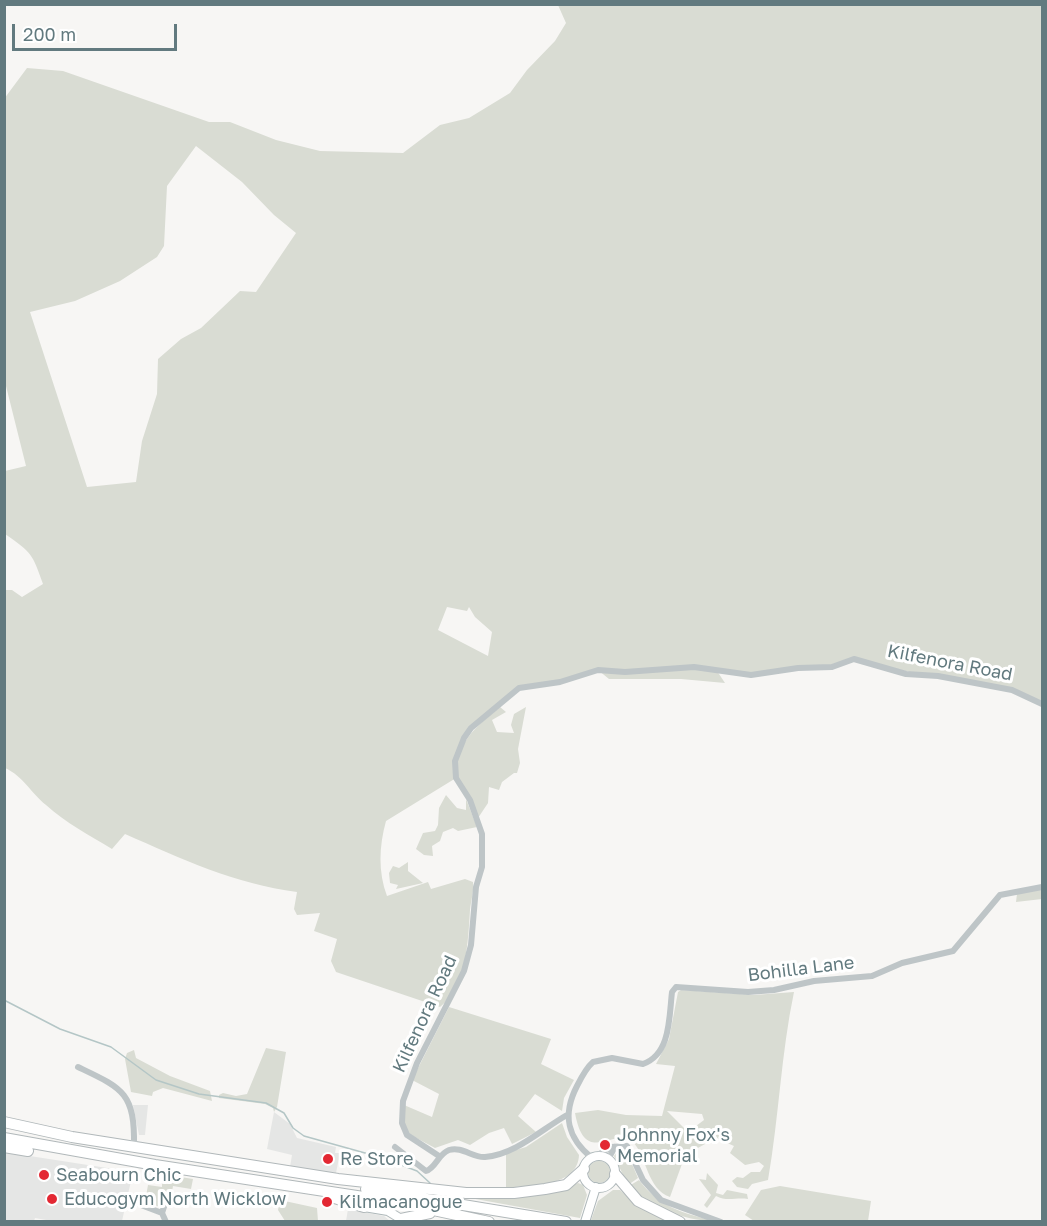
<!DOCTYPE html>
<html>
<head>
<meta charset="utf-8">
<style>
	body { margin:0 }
	#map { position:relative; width:1047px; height:1226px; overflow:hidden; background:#f7f6f4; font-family:"Golos Text",sans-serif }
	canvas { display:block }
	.frame { position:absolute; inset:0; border:6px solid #627a7f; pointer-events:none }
	.scale { position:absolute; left:12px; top:24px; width:165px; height:27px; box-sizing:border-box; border:3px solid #627a7f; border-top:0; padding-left:8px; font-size:18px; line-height:21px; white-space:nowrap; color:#627a7f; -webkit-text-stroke:4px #fff; paint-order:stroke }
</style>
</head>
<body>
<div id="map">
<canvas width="1047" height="1226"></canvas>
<div class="frame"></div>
<div class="scale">200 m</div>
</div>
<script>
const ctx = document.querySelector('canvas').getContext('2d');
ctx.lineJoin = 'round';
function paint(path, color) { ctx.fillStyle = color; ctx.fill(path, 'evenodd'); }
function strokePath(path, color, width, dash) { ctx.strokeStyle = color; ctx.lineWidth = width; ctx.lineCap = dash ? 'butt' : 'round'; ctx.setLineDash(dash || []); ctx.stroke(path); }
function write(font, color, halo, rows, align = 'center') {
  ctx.font = font + ' "Golos Text",sans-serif'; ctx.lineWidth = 6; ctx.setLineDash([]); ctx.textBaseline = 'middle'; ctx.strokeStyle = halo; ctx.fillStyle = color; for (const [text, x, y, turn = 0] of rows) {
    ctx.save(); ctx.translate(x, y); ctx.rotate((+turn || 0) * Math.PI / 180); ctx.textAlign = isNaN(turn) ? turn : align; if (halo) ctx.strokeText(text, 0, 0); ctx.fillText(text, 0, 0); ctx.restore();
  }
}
paint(new Path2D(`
	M133,1105H148L145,1135H139Z
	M274,1112L290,1124L297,1138L336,1147L335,1153H340L336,1173L290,1167L292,1155L267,1149Z
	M4,1152L133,1172L122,1221L57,1222L35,1218L34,1221H5Z
	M348,1209L384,1216L390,1221H346Z`), '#e5e6e5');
paint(new Path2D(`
	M558,5H1042V704L1023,693L922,675L854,659L836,666L761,675L717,671L725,683L681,679H609L598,670L560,682L519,688L471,728L459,747L456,778L386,821C379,846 378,872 387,896L428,882L431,889L465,879L473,882C474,891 471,901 470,910C468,941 467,986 440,1007L336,972L331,961L337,939L314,931L320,913L297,915L294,909L297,892C235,884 182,859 125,834L112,849C89,835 66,823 46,805C31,793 23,776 5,768V590H12L22,597L43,584C32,553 32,553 5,534V471L26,466L5,382L4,99L27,68L63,71L209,122H230L276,140L320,151L403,153L440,125L469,118L510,93L527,70L555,41L566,23ZM196,146L242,182L274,215L296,233L256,292L240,291L201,328L181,339L158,359L157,394L142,441L136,482L87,487L30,312L75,301L120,281L157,257L164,246L167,186ZM447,607L467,611L469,607L475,617L492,632L488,656L438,630Z
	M500,707L506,712L492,720L497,732L514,733L511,725L514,714L526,707L518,749L520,763L517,773H514L502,782L499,790L489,787L488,803L478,818C472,806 462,793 459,780C450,748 477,725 500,707Z
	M446,795L457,808L466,810V799L477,827L458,831L453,828L443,832L440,841L432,846L433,856L424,855L416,849L423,833L435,831L438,825L439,808Z
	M408,862V871L423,883L396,889L398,885L390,883L389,873L393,866L399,868Z
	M1042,887V899L1016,902L1017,894Z
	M681,990L754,995L794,992C781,1054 779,1117 768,1180L752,1184L748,1189L737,1187L732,1181L737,1177L743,1178L751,1172H760L764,1166L759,1162L745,1165L730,1153L734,1146L716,1138L696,1149L687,1150L670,1197C647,1189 647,1157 633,1142C615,1125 585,1169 575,1113L598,1110L626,1115L662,1116L675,1066L656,1064L669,1039L678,992ZM667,1111L702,1114L704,1120L688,1132Z
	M449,1007L551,1039L541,1064L574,1080L564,1098L562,1111L535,1094L518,1116L536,1132L512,1144L504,1128L489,1133L470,1145L458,1140L435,1148L409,1134L404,1127V1105L432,1117L439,1094L412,1080Z
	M266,1048L286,1052L277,1107L274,1112L273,1108L265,1104L219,1098V1095L223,1093L236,1096L247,1094Z
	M134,1050L136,1058L170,1076L210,1091L212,1101L163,1088L153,1092L152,1096L131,1092L125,1059L127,1053Z
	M562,1123L567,1137L579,1155C578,1186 531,1187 506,1187V1153L526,1147Z
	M620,1148L626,1150L638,1178L628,1185L614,1156Z
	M588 1172a11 11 0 1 1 22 0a11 11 0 1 1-22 0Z
	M707,1173L718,1185L716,1193L723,1195L727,1190L747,1194L748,1199C736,1197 727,1202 716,1196L707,1208L704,1205L711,1195L699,1179L706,1180Z
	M162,1174L193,1179L191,1189L173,1186L172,1192L163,1191L160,1207L142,1200L141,1196H146L148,1185L162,1187Z
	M639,1180C659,1207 683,1213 714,1221C684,1221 651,1207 629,1186Z
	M578,1183L583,1185L587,1195L580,1218L459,1196L566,1187Z
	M780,1186L871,1201L868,1221H754L745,1215L761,1190Z
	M613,1190H620L637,1205L673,1221L591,1220L598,1201Z
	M280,1200L317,1208L318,1221H285L278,1210Z`), '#d9dcd3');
strokePath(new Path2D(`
	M4,1000L60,1029L111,1047L156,1080L199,1094L266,1103L284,1113L293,1128L304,1136L383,1158L417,1171L430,1183`), '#b4c6c6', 1.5);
const secondary = new Path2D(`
	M583 1172a16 16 0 1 1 32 0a16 16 0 1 1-32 0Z
	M364,1207L388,1211L401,1219V1222
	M585,1222L596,1187`);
const trunk = new Path2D(`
	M4,1122L72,1137L338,1179L466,1193H514L545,1189L566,1185L584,1169
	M4,1138L155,1165L396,1202L489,1222
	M4,1147L28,1151
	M615,1174L638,1201L680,1222
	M366,1189L566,1222
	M331,1197L364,1207
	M401,1219L430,1213`);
strokePath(secondary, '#aeb8ba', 10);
strokePath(trunk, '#b1b8ba', 12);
strokePath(new Path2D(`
	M78,1067C122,1088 135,1092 134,1146
	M395,1147L426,1171C436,1168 438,1154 449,1150C462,1146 473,1158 485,1157C515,1155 542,1129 567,1115
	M439,1156L407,1135L402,1123L403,1101L417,1063L464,971L471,945L476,887L482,867V834L470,800L456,778L455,761L464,738L471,728L519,688L560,682L598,670L625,672L694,667L751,675L798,668L832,667L854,659L906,674L938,676L1012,690L1042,704
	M596,1156L611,1147L627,1146L643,1180L661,1200L721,1222
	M592,1158C567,1138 562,1115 577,1086C581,1078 586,1068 593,1062L612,1058L643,1064C671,1054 669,1017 672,992L676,987L748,992L774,990L814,981L872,976L902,963L953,951L1000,895L1042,887
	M608,1159L615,1147
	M133,1202L162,1213L166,1222
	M162,1213L168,1194`), '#bec5c7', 6);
strokePath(secondary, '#fff', 8);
strokePath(trunk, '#fff', 10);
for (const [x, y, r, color] of [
	[605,1145,6,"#e32833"],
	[328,1159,6,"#e32833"],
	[44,1175,6,"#e32833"],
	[52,1199,6,"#e32833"],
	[327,1202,6,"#e32833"]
]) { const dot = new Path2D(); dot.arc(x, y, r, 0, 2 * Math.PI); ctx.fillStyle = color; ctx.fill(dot); strokePath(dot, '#fff', 2); }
write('18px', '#627a7f', '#fff', [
	["Kilfenora Road",950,663,11],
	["Bohilla Lane",801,969,-7],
	["Kilfenora Road",425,1014,-65]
]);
write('18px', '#627a7f', '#fff', [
	["Johnny Fox's",617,1135],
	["Memorial",617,1156],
	["Re Store",340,1159],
	["Seabourn Chic",56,1175],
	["Educogym North Wicklow",64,1199],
	["Kilmacanogue",339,1202]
], 'left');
</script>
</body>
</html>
